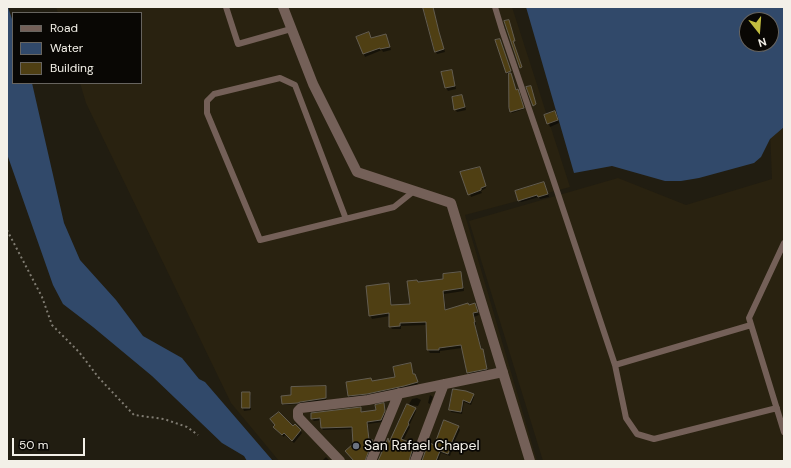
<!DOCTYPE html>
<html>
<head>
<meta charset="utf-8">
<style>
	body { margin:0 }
	#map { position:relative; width:791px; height:468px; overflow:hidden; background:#211d11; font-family:"DM Sans",sans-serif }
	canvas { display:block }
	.frame { position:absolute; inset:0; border:8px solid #f3f0e8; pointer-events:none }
	.legend { position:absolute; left:12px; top:12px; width:130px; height:72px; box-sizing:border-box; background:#090704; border:1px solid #67645f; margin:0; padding:5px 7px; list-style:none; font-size:12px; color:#f3f0e8 }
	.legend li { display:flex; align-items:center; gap:8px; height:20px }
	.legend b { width:20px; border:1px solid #67645f }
	.north { position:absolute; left:739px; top:12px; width:40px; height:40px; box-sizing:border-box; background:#090704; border:1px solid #67645f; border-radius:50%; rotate:163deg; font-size:11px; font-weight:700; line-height:16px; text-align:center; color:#f3f0e8 }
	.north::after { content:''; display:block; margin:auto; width:14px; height:18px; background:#c2bd3f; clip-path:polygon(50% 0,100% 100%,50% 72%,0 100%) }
	.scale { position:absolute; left:12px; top:438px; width:73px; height:18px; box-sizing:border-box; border:2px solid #f3f0e8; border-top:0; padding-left:5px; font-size:12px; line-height:14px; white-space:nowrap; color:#f3f0e8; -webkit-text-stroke:3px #090704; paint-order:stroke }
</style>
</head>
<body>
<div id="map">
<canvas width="791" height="468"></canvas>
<div class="frame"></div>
<ul class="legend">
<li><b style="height:5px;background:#746058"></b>Road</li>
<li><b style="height:11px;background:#31496a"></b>Water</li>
<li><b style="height:11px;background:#4f3f13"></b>Building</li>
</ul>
<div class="north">N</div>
<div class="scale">50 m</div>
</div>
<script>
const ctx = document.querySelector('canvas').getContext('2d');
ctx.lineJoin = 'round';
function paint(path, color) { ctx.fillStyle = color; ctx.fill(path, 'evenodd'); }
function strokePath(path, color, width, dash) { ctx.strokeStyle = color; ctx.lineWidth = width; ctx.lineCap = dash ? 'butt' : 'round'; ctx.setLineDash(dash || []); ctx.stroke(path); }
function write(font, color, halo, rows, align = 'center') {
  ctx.font = font + ' "DM Sans",sans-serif'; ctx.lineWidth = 3.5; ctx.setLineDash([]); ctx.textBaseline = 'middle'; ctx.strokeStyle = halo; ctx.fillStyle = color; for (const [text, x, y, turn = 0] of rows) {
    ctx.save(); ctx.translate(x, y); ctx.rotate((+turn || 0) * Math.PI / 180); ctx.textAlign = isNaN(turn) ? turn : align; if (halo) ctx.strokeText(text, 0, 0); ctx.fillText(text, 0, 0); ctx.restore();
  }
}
paint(new Path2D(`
	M56,7H512L570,187L465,215L537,461H279L231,403L86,103L80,83H141V13H58Z
	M784,126V461H543L469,221L618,178L686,205L772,179L770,130Z`), '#292210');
paint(new Path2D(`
	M7,7H8L13,22V83H32L64,223L80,260L116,300L143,336L182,358L199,379L205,382L273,461H247L244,456L222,443L152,376L93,327L63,304L53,285L7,154Z
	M526,7H784V127L770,139L761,157L754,163L699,178L681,181H665L612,166L574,173ZM747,20H771V44H747Z`), '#31496a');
paint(new Path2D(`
	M424,7H433L440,36L445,52L437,54L436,52Z
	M386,35L391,50L383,52L382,50L365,57L358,38L371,39Z
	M500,41L511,72L510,73L516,91L518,92L524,109L512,113L510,108V73L507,74L506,73Z
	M451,71L453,74L456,89L448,91L446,88Z
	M463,99L466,110L457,112L455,109Z
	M556,115L559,123L550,127L545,116Z
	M480,170L486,188L481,191L482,193L471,197L462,173Z
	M545,185L549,197L540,199L539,197L521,202L519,200Z
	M460,273L462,276L464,291L444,294L446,311L469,306L476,308L479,315L474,317L476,325H475L482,350L484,353L488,372L470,376L468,372L462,348L440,351V353H430L428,350L427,325L401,326V329H392L390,326V316L372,319L370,315L388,284L390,288L392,306L411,304L418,283L444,279Z
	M411,364L412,367L414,375L416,378L418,385L350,399L349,396L372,382L397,378Z
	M326,388V400L299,404L284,405L283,404Z
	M454,390L473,395L474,397L471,405L464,402L462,414L451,412L450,410Z
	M249,392L251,396V410L244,411L243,408Z
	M430,395L433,397L430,404L428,403Z
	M417,398L421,400L418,406L410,405L409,404L412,399Z
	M383,404L385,407V414L382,422L368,424L369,441H372L373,443L366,461H354L353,429L323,430L322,428V420L314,421L312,419L360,408L362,413L377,411Z
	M415,409L416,411L409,426L410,427L403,441L414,445L415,448L410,461H380Z
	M276,426L293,427L300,430L302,433L294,443L285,435L284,437L276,430L275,427Z
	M458,427L460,430L452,447L453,448L450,456L441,453L438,461H430L434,446Z
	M326,457L330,461H322Z`), '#0007');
const building = new Path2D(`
	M423,7H433L439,32L444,49L435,52Z
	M509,20L515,41H513L522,67L520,68L504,21Z
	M369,32L371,38L386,34L390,47L380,49V48L363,54L356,37Z
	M500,39L511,71L506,73L495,40Z
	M452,70L455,86L445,88L441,72Z
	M509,73H511L516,90L518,89L524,108L510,112L509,108Z
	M531,86L536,104L533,106L526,87Z
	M462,95L465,107L454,110L452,97Z
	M555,111L558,120L547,124L544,115Z
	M480,167L486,186L481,188V190L468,195L460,172Z
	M544,182L548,194L538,197L537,195L518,201L515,191Z
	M461,272L463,288L443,291L445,310L468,303L469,305L475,303L478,312L473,313L475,322H474L481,349H483L487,369L467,373L461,345L439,348V350H427L426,322L400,323V326L389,327V313L369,316L366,286L389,283L391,305L410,304L407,281L417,280L418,282L443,279V274Z
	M411,363L413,374H415L418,382L404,386L367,394L348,396L346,382L371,378L372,381L395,377L393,367Z
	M326,386V398L300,402L298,403L282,404L281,396L291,395V387Z
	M453,389L466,391L474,394L470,403L463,400L461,412L449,410Z
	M242,392H250V408H242Z
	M384,403L385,411L381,420L367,422L369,440H373L365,461H354L345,451L353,444L352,427L321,428L320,418L311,419V413L361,407V412L376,410L375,405Z
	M407,404L416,408L408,423L409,424L401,439L414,444L409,461H378L388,438L389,442Z
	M279,412L293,426L295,424L301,430L292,441L284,433L282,435L273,427L275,425L270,419Z
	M444,420L459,426L451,444L452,445L448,454L440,451L436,461H422L426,449L428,450L430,443L434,445Z`);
paint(building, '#4f3f13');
strokePath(building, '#635d50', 1);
strokePath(new Path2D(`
	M7,230L42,297L52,325L79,352L99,378L134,415L164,419L187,427L198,435`), '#807c72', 2, [2, 3]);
strokePath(new Path2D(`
	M226,7L238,44L291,29
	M495,7L502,30L553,179L615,365L751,325
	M346,219L295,85L280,78L214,94L207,101V113L260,240L394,207L414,191
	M784,243L749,318L784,432
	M615,365L626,418L637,434L654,439L777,408`), '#746058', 6);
strokePath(new Path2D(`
	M283,7L313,84L357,172L451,203L530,461
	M340,461L298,417V411L301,408L368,400L503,372
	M371,461L399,393
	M415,461L444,384`), '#746058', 10);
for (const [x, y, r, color] of [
	[356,446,4,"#6b7280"]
]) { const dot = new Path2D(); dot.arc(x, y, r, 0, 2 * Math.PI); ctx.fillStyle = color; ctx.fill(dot); strokePath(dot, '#090704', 1.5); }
write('14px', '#f3f0e8', '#090704', [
	["San Rafael Chapel",364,446]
], 'left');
</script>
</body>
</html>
